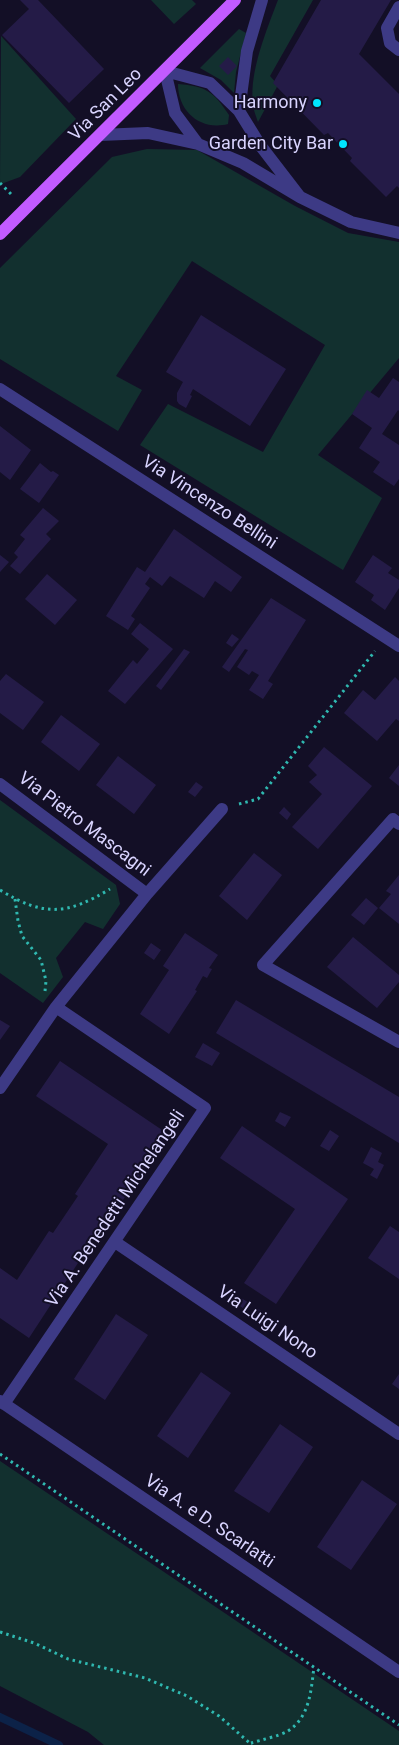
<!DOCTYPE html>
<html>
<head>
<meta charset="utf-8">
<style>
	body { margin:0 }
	canvas { display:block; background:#130f26 }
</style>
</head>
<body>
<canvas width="399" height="1745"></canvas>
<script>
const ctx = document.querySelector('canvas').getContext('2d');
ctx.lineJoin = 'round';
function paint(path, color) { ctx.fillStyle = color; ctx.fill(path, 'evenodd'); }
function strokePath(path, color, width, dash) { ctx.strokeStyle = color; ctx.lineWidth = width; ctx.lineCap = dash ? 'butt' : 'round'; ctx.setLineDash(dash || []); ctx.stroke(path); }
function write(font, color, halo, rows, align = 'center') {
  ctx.font = font + ' Roboto,sans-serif'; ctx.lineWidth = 4; ctx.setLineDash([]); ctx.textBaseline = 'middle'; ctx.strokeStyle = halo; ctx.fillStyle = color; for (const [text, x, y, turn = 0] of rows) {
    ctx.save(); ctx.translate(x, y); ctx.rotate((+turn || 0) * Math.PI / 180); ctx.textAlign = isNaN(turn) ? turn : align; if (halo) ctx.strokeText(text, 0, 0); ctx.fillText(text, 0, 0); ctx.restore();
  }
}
paint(new Path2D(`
	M151,0H192L196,4L174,24Z
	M278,0H313L270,76L278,85L258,122C256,116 253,109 253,103C249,72 267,29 278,0Z
	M239,29L246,33L236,72L234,93L221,80L200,68Z
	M1,36L76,119L20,177L1,184L0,183Z
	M178,84C206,86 214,92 229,115L228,124C201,131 178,112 178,84Z
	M147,149L197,150L295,206L348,233L399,242V358L318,455L382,498L343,570L140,445L168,404L263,452L325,345L192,261L116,376L142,390L118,431L0,359V268L112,157Z
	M0,800L116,885L120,904L103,929L85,922L56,958L63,977L43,1003L0,973Z
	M0,1461L399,1731V1745H104L88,1732L0,1686Z`), '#12302f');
strokePath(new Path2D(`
	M0,1717L59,1745`), '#0c2248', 8);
paint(new Path2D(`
	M20,0H38L104,69L69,103L2,35L29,9Z
	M321,0H391L359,54L399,94V188L397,186L386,197L350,161L352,158L328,133L324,135L273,83Z
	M228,57L237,66L228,75L219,66Z
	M201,315L286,369L250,426L193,389L190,395L192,396L186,408L179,404L177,401V393L183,382L166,372Z
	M393,378L399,382V411L398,410L382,434L399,445V479L394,486L373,472L380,462L359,448L372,428L352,414L367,390L379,398Z
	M0,426L31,450L10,480L0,472Z
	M40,463L51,472L53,471L59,475L39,503L20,489Z
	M43,508L59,521L46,534L51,539L20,574L10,566L18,557L14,553L25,539L20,535Z
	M174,529L242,577L231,592L215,581L204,598L170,576L162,586L150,577L145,584L150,588L131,616L135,619L128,630L106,616L137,567L145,572Z
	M0,555L9,562L0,572Z
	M373,555L392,568L388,573L399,580V588L385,610L371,600L374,595L355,582Z
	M47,574L77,600L55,625L25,599Z
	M271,598L306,620L268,681L273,684L263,699L249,690L259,675L252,671L249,675L237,667L248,650L245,649L229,672L222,667Z
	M140,623L173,649L125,704L108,691L133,660L137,664L149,649L131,634Z
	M232,634L239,639L232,647L226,643Z
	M184,649L190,652L161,690L156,686Z
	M6,674L44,702L23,730L0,713V681Z
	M395,677L399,681V721L396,719L377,741L344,713L363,690L375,700Z
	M61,715L100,744L79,771L41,742Z
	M324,747L372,786L318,849L292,827L322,794L309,782L317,775L308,766Z
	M118,756L156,785L134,814L96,785Z
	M399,765V786L389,778Z
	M196,782L203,787L195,797L188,792Z
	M284,807L291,814L287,820L279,813Z
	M254,853L282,875L247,920L219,896Z
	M399,875V924L379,908L391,894L386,891Z
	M366,898L378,908L364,925L351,915Z
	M185,933L218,955L209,968L212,969L207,978L203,976L195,990L197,991L169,1034L140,1014L169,970L163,966Z
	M353,937L399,975V982L377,1008L327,967Z
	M151,943L161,950L154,960L144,953Z
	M236,1000L399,1097V1143L216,1033Z
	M0,1020L10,1026L0,1040Z
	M203,1043L220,1053L212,1066L195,1057Z
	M60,1061L168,1134L110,1219L108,1217L29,1338L0,1318V1268L17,1280L49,1231L53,1233L78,1196L75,1194L108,1144L36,1096Z
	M280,1112L291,1117L285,1127L275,1121Z
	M242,1126L348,1199L276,1304L244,1283L295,1209L220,1158Z
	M330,1130L339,1136L329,1151L320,1146Z
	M371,1147L382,1153L378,1162L384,1165L377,1179L370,1175L374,1169L363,1163Z
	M390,1226L399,1232V1279L368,1258Z
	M241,1298L251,1304L247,1311L237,1304Z
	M257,1308L266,1314L262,1322L251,1315Z
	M116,1314L148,1335L105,1400L74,1379Z
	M201,1372L231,1393L188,1458L157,1436Z
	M399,1374V1389L392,1384Z
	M280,1424L313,1447L269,1513L234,1491Z
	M362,1480L397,1504L351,1570L317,1547Z`), '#241b47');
strokePath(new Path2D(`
	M0,183L13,196
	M239,804L258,799L375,651
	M0,890C44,917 67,915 110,889
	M15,899L18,921L22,936L41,960L46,981L45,991
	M0,1454L399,1725
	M0,1632L34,1643L68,1659L145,1678L187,1696L219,1716L252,1745
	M251,1743C261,1740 279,1736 288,1731C310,1717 311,1690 314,1667`), '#2fb8b0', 3, [2.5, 4]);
strokePath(new Path2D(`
	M399,7L387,28L390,43L399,50`), '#3d3a85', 12);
strokePath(new Path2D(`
	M239,111L247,51L262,0
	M100,135L148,133L198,144
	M300,197L260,145L239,111L210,83L165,71L175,113L198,144L243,163L300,197L351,222L399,233
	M0,389L399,646
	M0,784L147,894
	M399,824L393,819L263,965L399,1042
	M0,1088L56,1007L147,894L222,809
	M115,1242L399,1434
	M0,1401L399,1672
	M4,1404L205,1108L56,1007`), '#3d3a85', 12);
strokePath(new Path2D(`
	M0,234L235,0`), '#c25bff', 12);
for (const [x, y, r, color] of [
	[317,103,5,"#00e5ff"],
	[343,144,5,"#00e5ff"]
]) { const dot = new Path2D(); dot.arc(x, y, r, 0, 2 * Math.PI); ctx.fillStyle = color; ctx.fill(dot); strokePath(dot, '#130f26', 2); }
write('18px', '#d9d4ff', '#130f26', [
	["Harmony",307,103],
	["Garden City Bar",333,144]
], 'right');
write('18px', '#d9d4ff', '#130f26', [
	["Via San Leo",106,105,-45],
	["Via Vincenzo Bellini",209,503,33],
	["Via Pietro Mascagni",84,825,37],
	["Via A. Benedetti Michelangeli",116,1209,-56],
	["Via Luigi Nono",267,1323,34],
	["Via A. e D. Scarlatti",209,1522,34]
]);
</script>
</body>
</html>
